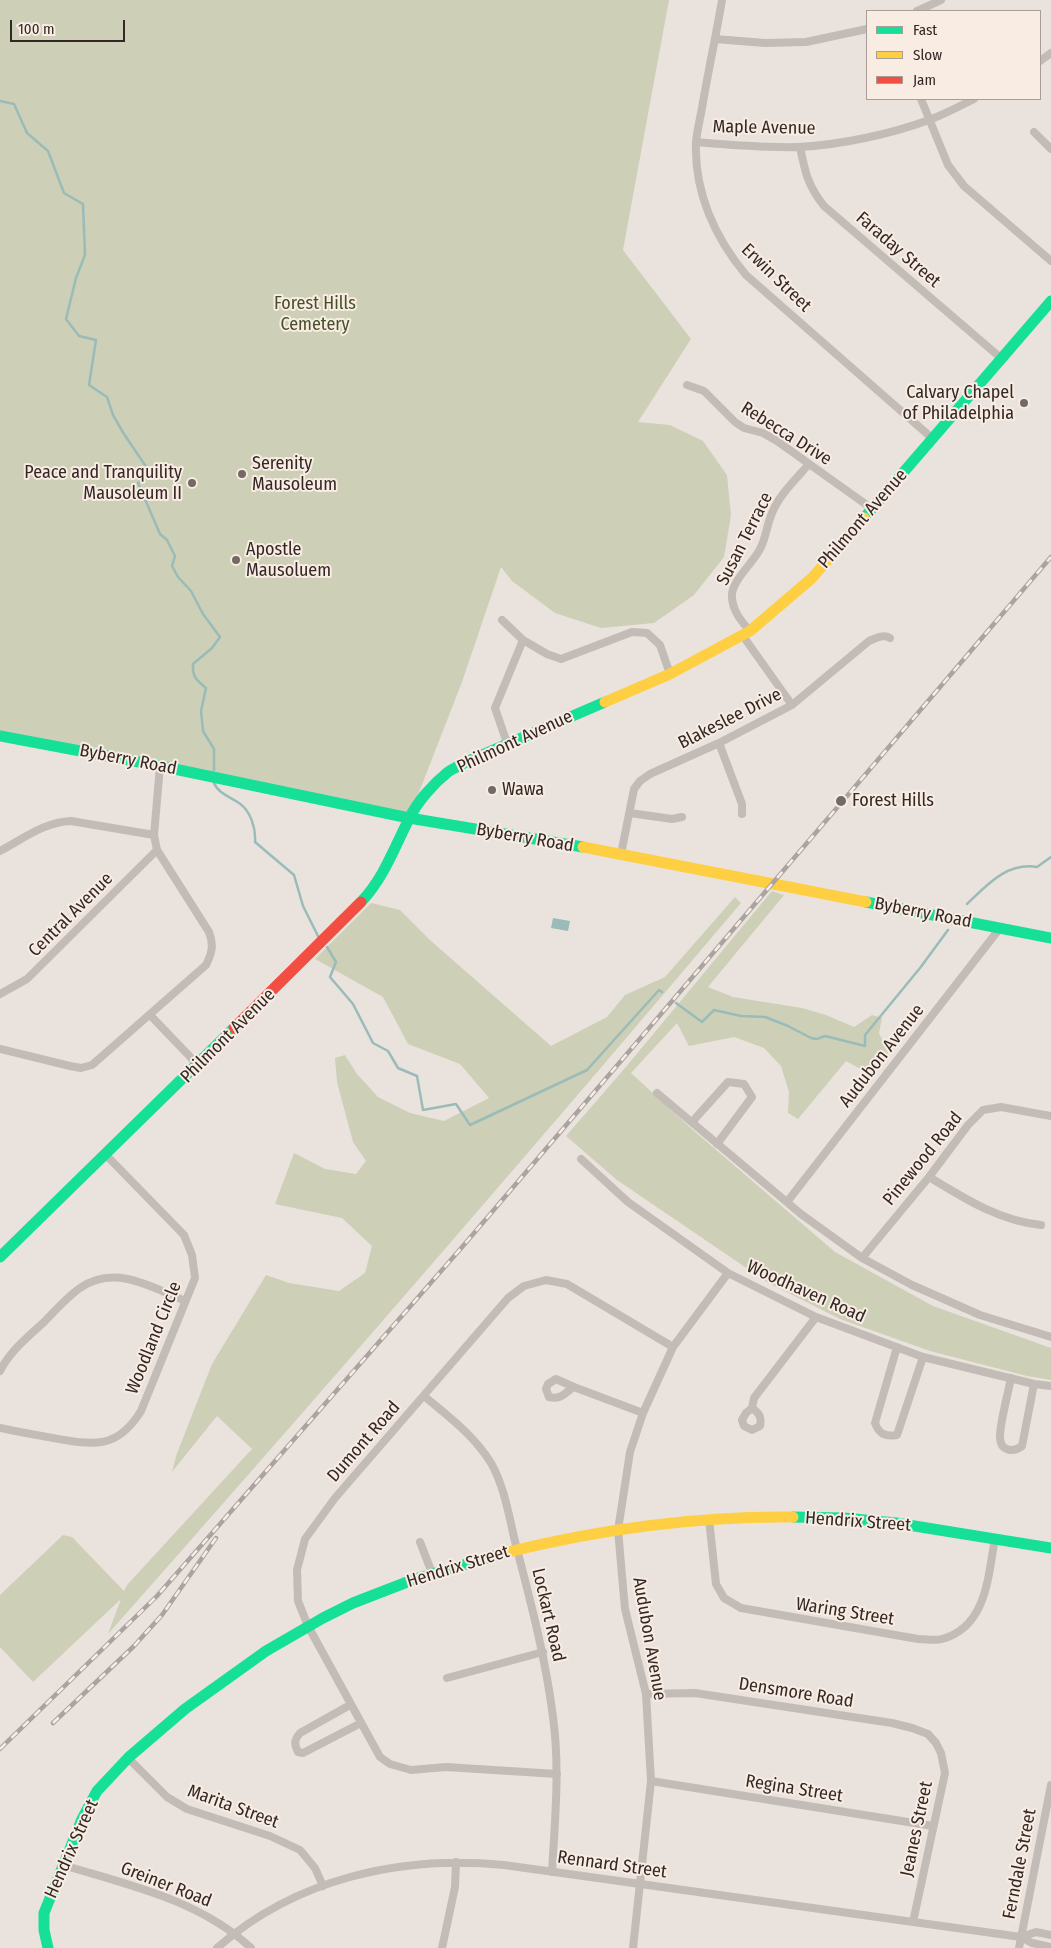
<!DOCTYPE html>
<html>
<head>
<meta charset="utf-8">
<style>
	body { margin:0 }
	#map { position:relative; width:1051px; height:1948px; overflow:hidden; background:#eae3dd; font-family:"Fira Sans Condensed",sans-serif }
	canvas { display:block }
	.legend { position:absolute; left:866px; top:10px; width:175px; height:90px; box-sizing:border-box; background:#f8ece3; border:1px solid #a99e97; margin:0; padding:6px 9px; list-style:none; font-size:15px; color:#332825 }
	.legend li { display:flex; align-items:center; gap:10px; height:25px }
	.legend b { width:25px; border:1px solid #a99e97 }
	.scale { position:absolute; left:10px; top:20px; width:115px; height:22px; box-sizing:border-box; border:2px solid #332825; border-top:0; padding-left:6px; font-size:15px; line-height:18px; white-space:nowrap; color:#332825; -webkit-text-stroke:4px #f8ece3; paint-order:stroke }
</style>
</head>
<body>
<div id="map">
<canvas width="1051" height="1948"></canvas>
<ul class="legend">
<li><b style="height:6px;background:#16e098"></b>Fast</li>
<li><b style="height:6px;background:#ffcf43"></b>Slow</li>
<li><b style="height:6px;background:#f24e42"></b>Jam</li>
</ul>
<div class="scale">100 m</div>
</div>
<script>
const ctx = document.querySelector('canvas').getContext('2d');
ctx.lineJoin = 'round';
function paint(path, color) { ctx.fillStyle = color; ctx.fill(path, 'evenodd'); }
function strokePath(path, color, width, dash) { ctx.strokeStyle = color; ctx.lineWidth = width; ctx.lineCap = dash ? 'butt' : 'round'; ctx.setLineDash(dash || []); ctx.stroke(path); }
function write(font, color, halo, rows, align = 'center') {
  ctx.font = font + ' "Fira Sans Condensed",sans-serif'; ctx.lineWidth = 4; ctx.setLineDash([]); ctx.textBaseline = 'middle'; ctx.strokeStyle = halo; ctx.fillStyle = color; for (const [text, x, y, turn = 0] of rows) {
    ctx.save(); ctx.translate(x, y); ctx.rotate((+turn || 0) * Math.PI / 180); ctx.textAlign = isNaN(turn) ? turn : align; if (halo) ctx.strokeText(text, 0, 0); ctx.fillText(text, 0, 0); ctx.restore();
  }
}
paint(new Path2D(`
	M0,0H669L623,250L691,339L638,422L670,425L703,441L727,475L731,515L724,557L694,595L654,623L601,628L555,613L512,581L501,567L462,682L409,818L0,737Z
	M772,891L784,895L708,987L733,997L802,1008L826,1015L854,1027L872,1015L882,1018L879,1033L888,1053L873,1076L846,1061L798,1119L788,1113L789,1092L781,1066L764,1048L734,1037L689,1046L677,1023L631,1073L693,1130L835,1252L933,1306L1051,1348V1380L1027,1376L930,1351L840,1319L767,1282L617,1180L566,1136L625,1068Z
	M735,897L741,903C533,1149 322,1392 108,1634L121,1599L33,1682L0,1647V1595L63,1535L72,1537L124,1591L127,1585L252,1449L217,1416L172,1472L176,1456L212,1364L266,1275L289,1283L339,1291L365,1273L372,1246L342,1218L275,1204L294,1153L325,1169L356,1174L366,1161L353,1142L337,1082L335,1058L345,1055L357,1074L378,1097L410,1113L444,1121L489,1098L460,1064L408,1044L383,997L315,959L371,903L400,910L431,941L551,1046L607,1017L625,995L665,977Z`), '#cdcfb7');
paint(new Path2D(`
	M553,918L570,921L568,931L551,928Z`), '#9abcb9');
strokePath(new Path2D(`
	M0,101L14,104L27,133L48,151L64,193L83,204L85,255L76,278L66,319L79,336L96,340L89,385L107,397L113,415L124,434L151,474L138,483L160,534L167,540L175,556L172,566L178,577L191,591L203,614L220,637L212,648L193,664C192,676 196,680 206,688L201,711L203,731L214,749V770
	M214,783C218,793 230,797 239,803C251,811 256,829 255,842L294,875L303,906L319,938
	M967,904C987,885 1007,862 1037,867L1051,857
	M327,947L336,962L330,977L353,1004L373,1043L388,1051L398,1068L417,1076L423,1110L456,1104L470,1125L587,1070L659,990L662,992
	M676,1003L702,1022L714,1010L741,1016L765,1017L788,1026L811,1038L817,1039L825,1036L865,1046V1035L920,968L948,930`), '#9abcb9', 2.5);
strokePath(new Path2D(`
	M722,0C716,36 708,72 702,108C700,119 697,131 696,142C694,192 715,238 746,275L933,439
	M917,11L941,0
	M715,39L765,43L806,42L867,29
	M1040,61L1051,53
	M921,99L948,165L964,186L1051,261
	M1034,132L1051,149
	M696,142C730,145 765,148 799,147C840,145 891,134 929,120C945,114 960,106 974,99
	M800,147C805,172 808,186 824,206L1002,359
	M687,385L704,391L735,422L744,428L763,433L777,441L871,508
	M502,620L523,640L547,654L561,659L632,632L647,633L660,645L670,674
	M750,631C741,621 731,609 732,594C733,580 753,563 760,549C766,538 767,524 772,513C779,495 796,479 809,464
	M743,636L792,705
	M507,743L495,708L523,640
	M719,743L742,804V814
	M630,813L672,819L682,817
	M0,851C23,839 44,822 71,821L154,835
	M621,854L634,789L640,781L650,774L719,743L792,705L869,641C876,638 883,634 890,638
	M0,994L27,979L157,850
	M150,1015L198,1065
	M0,1049L70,1066L81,1068L92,1065L206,965C212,953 214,945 209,932L157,850L154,835L160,766
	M657,1093L801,1214L862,1258L912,1285L980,1315L1051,1337
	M692,1122L728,1082L744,1084L752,1097L717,1144
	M581,1159L628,1202L728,1273L816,1317L923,1357L1034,1384L1051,1386
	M929,1177C964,1198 999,1221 1041,1225
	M787,1202L1000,928
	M862,1258L929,1177L968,1125L983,1110L1001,1107L1051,1116
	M897,1347L875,1423C879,1434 885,1437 897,1435L923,1357
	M0,1371C10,1351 28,1337 44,1322C55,1311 67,1297 80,1288C115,1264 152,1287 185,1301
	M1011,1378C1008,1394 1000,1422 1000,1437C1000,1451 1013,1453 1022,1446L1034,1384
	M574,1387L556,1379L548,1384L546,1389L549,1397C562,1400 565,1392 574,1387L643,1413
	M424,1396C448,1416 474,1435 491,1463C506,1489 510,1524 518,1553C532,1607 546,1661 553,1717C560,1768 555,1820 552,1872
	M752,1408L746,1413L742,1420L744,1426L752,1430L760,1426C762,1417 759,1413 752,1408L754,1398L816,1317
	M0,1428C18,1432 36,1435 53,1438C93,1445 117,1450 141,1411L195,1278L192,1255L184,1235L106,1155
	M709,1519L716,1584L724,1598L741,1608L918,1639C926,1639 935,1641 942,1639C987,1627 988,1576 995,1538
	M420,1542L432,1573
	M447,1678L543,1652
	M646,1694L695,1693L892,1723L912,1728L928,1734L936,1743L941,1753L945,1773L913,1922
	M350,1705L300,1733C294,1740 294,1744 298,1752L303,1753L361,1723
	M128,1758L167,1797L187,1809L270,1836L300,1850L315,1868L323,1886
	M557,1774L446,1767L411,1770L390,1764L380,1757L308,1626L298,1601L297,1570L305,1539L335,1498L508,1298L524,1286L546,1280L567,1284L673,1347
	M651,1781L933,1826
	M63,1865C128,1885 200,1900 251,1948
	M1021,1937L1036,1932L1051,1935
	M217,1948C296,1878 402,1855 504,1865L1021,1937L1032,1943L1051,1947
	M442,1948L455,1887L456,1862
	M633,1948L651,1781L646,1694L625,1609L618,1530L630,1452L643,1413L673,1347L728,1273
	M1019,1948L1051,1785`), '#c3bbb6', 8);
strokePath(new Path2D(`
	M864,518L1051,301
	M0,736L160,766L409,818L583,847
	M361,902C384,878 394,848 409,819C417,802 433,784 448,772C454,768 461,765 468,761L605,702
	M866,902L1051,938
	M0,1257L234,1028
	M793,1517L844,1518L896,1523L1051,1548
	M48,1948L44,1930V1913L82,1819L97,1791L129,1757L185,1709L266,1651L323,1618L353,1603L415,1579L508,1552`), '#16e098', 11);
strokePath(new Path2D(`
	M605,702L670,674L750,631L812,578L864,518
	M583,847L866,902
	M508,1552C601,1529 697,1516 793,1517`), '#ffcf43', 11);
strokePath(new Path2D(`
	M234,1028L361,902`), '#f24e42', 11);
const rail = new Path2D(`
	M53,1723L134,1646L162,1615L216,1538
	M0,1749L157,1596L463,1246L1051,557`);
strokePath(rail, '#aaa4a1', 4.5);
strokePath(rail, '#f8ece3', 2.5, [8]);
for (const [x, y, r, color] of [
	[1024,403,5,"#736965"],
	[242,474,5,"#736965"],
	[192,483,5,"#736965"],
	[236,560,5,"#736965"],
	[492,790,5,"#736965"],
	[841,801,6,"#736965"]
]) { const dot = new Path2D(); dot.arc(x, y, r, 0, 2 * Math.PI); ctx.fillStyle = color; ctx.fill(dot); strokePath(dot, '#f8ece3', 2); }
write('18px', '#332825', '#f8ece3', [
	["Maple Avenue",764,128,1],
	["Faraday Street",898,250,41],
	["Erwin Street",776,278,44],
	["Rebecca Drive",786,434,32],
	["Philmont Avenue",863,519,-49],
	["Susan Terrace",745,539,-63],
	["Blakeslee Drive",730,719,-27],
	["Philmont Avenue",515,742,-25],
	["Byberry Road",128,760,11],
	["Byberry Road",525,838,10],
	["Byberry Road",923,913,11],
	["Central Avenue",71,915,-45],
	["Philmont Avenue",228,1036,-45],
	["Audubon Avenue",882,1056,-52],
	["Pinewood Road",923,1159,-51],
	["Woodhaven Road",806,1292,24],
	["Woodland Circle",154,1338,-68],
	["Dumont Road",364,1442,-49],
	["Hendrix Street",858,1522,4],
	["Hendrix Street",458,1567,-17],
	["Waring Street",845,1612,9],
	["Lockart Road",548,1615,77],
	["Audubon Avenue",649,1639,80],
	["Densmore Road",796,1693,9],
	["Regina Street",794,1789,9],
	["Marita Street",233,1807,20],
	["Jeanes Street",917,1829,-78],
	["Hendrix Street",72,1849,-66],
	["Ferndale Street",1020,1864,-79],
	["Rennard Street",612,1865,8],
	["Greiner Road",166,1885,21]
]);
write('18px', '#46502a', '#f8ece3', [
	["Forest Hills",315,304],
	["Cemetery",315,325]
]);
write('18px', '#332825', '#f8ece3', [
	["Calvary Chapel",1014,393,"right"],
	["of Philadelphia",1014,414,"right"],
	["Serenity",252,464],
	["Mausoleum",252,485],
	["Peace and Tranquility",182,473,"right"],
	["Mausoleum II",182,494,"right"],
	["Apostle",246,550],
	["Mausoluem",246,571],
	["Wawa",502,790],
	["Forest Hills",852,801]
], 'left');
</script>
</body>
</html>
